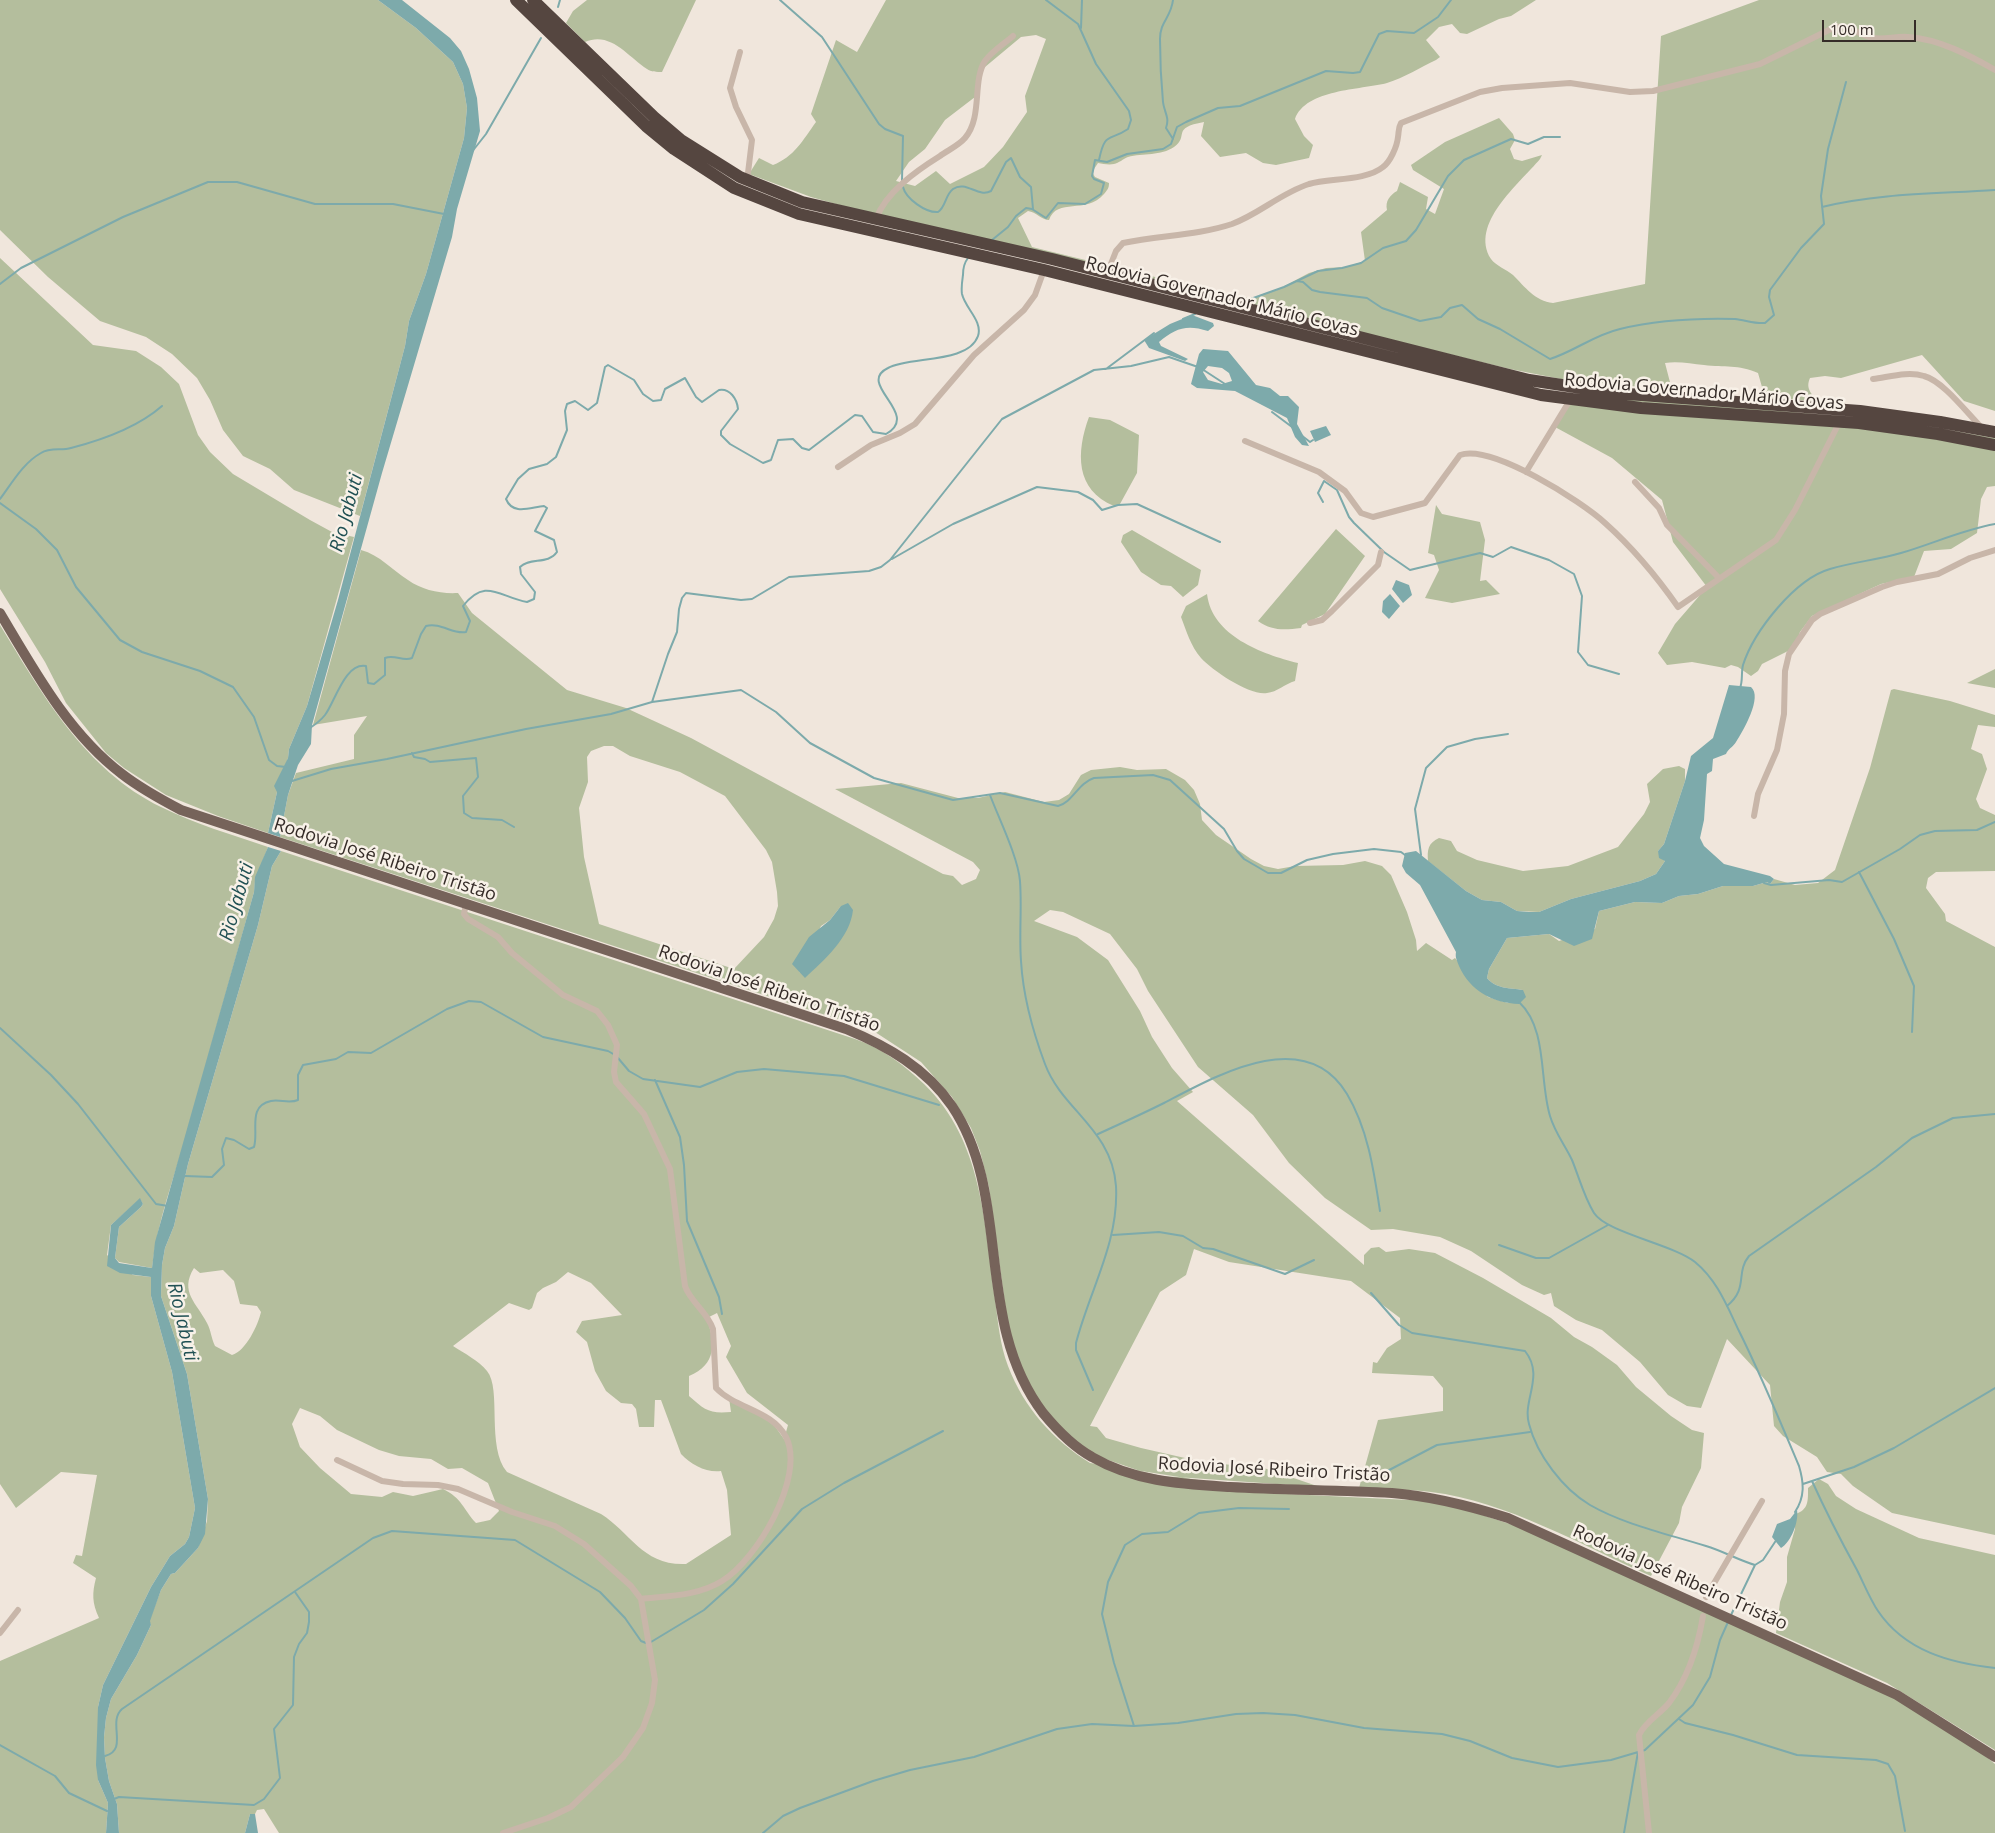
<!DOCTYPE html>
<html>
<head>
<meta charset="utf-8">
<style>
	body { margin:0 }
	#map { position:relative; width:1995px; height:1833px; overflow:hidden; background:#f0e6dc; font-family:"Open Sans",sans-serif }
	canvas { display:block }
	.scale { position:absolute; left:1822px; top:20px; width:94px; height:22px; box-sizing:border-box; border:2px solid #352c28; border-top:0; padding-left:6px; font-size:15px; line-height:18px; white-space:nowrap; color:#352c28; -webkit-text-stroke:4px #f8f1e8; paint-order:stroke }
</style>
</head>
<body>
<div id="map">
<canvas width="1995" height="1833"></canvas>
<div class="scale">100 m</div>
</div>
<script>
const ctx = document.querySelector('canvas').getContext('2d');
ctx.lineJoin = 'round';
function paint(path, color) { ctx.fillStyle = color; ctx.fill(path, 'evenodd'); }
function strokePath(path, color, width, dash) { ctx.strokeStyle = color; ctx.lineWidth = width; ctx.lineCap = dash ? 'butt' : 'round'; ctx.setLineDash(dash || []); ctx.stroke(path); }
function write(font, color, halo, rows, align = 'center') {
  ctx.font = font + ' "Open Sans",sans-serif'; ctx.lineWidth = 5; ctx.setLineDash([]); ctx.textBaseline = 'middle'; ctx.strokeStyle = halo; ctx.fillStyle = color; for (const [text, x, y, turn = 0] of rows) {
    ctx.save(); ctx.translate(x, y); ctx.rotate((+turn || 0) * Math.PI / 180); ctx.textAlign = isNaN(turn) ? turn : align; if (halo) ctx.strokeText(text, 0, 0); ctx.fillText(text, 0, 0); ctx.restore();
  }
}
paint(new Path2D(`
	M0,0H378L416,28L453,62L463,84L467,108L464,138L426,274L409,321L405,346L360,516L294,490L270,469L243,456L223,430L210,400L197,378L172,354L146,337L100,321L48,277L0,230Z
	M587,0H696L662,72C657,72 651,72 647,69C628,57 611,31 585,42L566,23L573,11Z
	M886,0H1536L1511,16L1499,19L1467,34L1460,33L1452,24L1439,27L1426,40L1440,57L1436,60C1421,67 1404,78 1387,83C1360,90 1306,89 1295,119L1304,136L1313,145L1309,158L1276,165L1263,163L1246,153L1220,157L1201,136L1204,122C1170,128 1190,136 1174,147C1161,156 1143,153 1128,157C1123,159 1119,163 1114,164C1109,165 1103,164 1098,163L1092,172L1095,177L1109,183C1109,189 1107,190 1104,194C1086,215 1057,197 1049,220C1042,220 1036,212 1028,211L1018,218L1032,247L1229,295L1254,298L1277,290L1309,273L1326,268L1346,267L1365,261L1361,232L1387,210C1385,201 1390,195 1397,191L1400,182L1428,197L1426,209L1435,214L1444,189L1413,170L1411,165L1445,142L1499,118L1513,134L1515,140L1510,149L1514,159L1522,161L1542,155L1540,159C1519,184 1469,224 1491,259C1496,266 1506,269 1513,275C1525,287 1535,301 1553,303L1645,284L1661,36L1759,0H1995V411L1964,401L1922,355L1841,378L1825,376L1810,378C1805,389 1812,395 1820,402L1758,396L1762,387L1758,373C1738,364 1725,368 1704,365C1691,364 1679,361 1665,363L1672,390L1561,379L1510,369L861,211L811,197L749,174L759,158L773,165C794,157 803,140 816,122L811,114L836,40L857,52ZM1036,35L1046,39L1025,96L1027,112L1003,147L984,167L950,184L936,171L915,186L896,181L909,162L925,149L945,120L975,97L979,72L1021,37Z
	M0,258L93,345L136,351L161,367L179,384L198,435L210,452L233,474L310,520L332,532L354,537L307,706L289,749L288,758L277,792L268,833L218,816L166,795L124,768L106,753L66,703L45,662L0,589Z
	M1581,393L1902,422L1995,438V486L1987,487L1981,499L1977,533L1951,549L1924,551L1914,577L1881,584L1812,616L1800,632L1794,648L1762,664L1758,671L1751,676L1738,667L1731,665L1725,668L1692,662L1667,665L1658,653L1675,624L1707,587L1673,542L1662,500L1612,458L1555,427L1562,414Z
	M1089,417L1110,420L1139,435L1137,473L1120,504L1114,506C1075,490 1076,452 1089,417Z
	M1436,505L1442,514L1480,522L1485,540L1480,581L1486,580L1500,594L1452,603L1425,598L1439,570L1434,555L1428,553Z
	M1336,529L1365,556L1325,614L1302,625L1301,628C1284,630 1272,631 1258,621Z
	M1132,530L1201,570L1198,585L1183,597L1171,586L1161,585L1141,572L1121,542L1123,535Z
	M361,550C380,555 392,570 408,580C422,590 440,594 458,593L472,613L567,690L626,708L691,738L943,874L953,876L962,885L976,879L980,870L973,862L835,789L901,783L958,798H978L1005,792L1044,802L1059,800L1069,794L1081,775L1091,770L1120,767L1137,770L1166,769L1185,780L1194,790L1200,804L1202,820L1216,835L1251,859L1264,866L1278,869L1295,866L1343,865L1365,861L1382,866L1391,875L1407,912L1416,940L1417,951L1426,943L1452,960L1455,958L1488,997L1508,1003L1523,990C1510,988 1496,989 1487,978L1489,969L1507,938L1549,934L1559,941L1595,929L1599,911L1635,902L1662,903L1679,896L1698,894L1723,886H1753L1767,882L1770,884L1774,879L1795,885L1818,883L1835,870L1870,768L1891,690L1894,689L1950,701L1995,715V727L1978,725L1971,749L1982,754L1987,769L1976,799L1980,808L1995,815V871L1936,872L1928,878L1926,888L1945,914L1946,921L1995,947V1535L1892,1513L1853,1486L1841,1474L1827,1472L1817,1457L1783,1436L1774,1426L1770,1385L1727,1339L1701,1408L1687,1406L1668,1395L1640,1362L1602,1330L1576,1320L1554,1306L1551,1293L1544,1295L1522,1285L1471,1251L1440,1237L1393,1229L1371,1230L1325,1198L1289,1163L1253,1115L1198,1067L1148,991L1137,969L1110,934L1063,912L1050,910L1034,921L1077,937L1108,960L1140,1011L1152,1037L1172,1068L1193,1092L1177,1101L1364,1265V1255L1371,1248L1379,1247L1386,1252L1409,1249L1435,1253L1483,1278L1551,1318L1574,1337L1592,1347L1617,1365L1636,1387L1671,1416L1692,1430L1704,1433L1701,1468L1682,1507L1679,1523L1651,1576C1583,1546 1506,1501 1431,1492C1408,1489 1383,1489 1359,1488L1378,1420L1443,1411V1388L1433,1376L1372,1373L1373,1362L1377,1363L1387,1348L1401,1339L1400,1318L1351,1281L1229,1262L1194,1249L1186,1275L1160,1292L1090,1426L1097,1427L1106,1438L1141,1448L1207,1463L1261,1467L1320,1487L1162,1476L1140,1471L1094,1455L1076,1442L1037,1402L1010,1340L989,1187L980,1151L971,1128L952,1097L921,1062L875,1032L859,1026L280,837L288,795L296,773L354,759V735L367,716L313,725ZM604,746H613L630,756L680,772L725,796L766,850L772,862L777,892L778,906L774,919L764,937L734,969L599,924L584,857L579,808L588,782L587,757L591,751ZM841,906L799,973L821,926L830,920Z
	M1207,594C1212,636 1262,654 1298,663L1295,681C1285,684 1277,692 1267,693C1250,696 1213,671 1201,658C1191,647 1186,630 1181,617L1186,606Z
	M0,625C42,694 85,770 161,807C195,824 233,835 268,847L255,881L254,892C232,971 210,1050 188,1129C175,1176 157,1221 152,1268L119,1262L115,1258L119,1227L141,1207L143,1204L140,1199L111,1225L107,1255L133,1275L151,1277V1296L172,1372L195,1508L189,1537L185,1544L170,1556L151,1587L103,1685L98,1707V1780L108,1803L106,1833H0V1661L99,1618C92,1603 92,1593 96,1578L73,1563L76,1555L82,1556L97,1475L61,1472L16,1508L0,1484Z
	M1995,669V688L1967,683Z
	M1679,766L1685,769V781L1664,844L1658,851L1665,861L1656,874L1640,881L1571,899L1539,912L1517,911L1501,902L1482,900L1466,891L1428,861C1427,850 1428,843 1439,838L1451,841L1457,851L1477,860L1523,871L1568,866L1618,847L1644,814L1650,802L1647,784L1663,769Z
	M281,851L855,1039C882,1048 904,1065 924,1084C983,1141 984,1223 995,1299C998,1322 1000,1345 1008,1366C1024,1408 1053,1440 1090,1463L1288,1494L1430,1501L1473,1512L1519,1527L1883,1691L1984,1755L1995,1764V1833H279L264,1809L257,1810L255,1814H250L245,1833H119L117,1804L109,1781L105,1758L104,1737L106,1718L111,1699L137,1655L151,1625L149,1621L161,1590L171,1574L175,1573L198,1548L207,1521L208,1499L187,1374L161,1296L162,1265L165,1248L174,1226L188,1164L258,925L272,866ZM194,1268L200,1273L223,1270L234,1281L240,1304L257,1306L261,1312C258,1325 246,1351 232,1355L215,1346C211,1338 211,1330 207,1323C197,1303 179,1292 194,1268ZM568,1272L591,1283L622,1315L582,1321L576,1332L587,1342L595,1371L606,1391L621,1403L632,1404L636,1409L639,1427H654L655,1400H661L681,1454C691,1465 707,1473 721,1471L727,1490L731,1535L686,1564C643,1566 631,1533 601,1514L507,1472C486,1447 502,1389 487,1371C479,1361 464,1353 453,1346L509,1303L529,1310L532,1308L537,1293L543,1288L556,1282ZM717,1313L731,1346L726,1357L747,1393L788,1425L784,1439L769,1418L729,1398L731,1412C709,1414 705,1410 689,1396V1376C717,1364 715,1344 707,1318ZM300,1408L320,1416L337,1430L379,1450L399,1456L431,1459L448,1469L462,1468L488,1483L499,1511L490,1520L476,1523C463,1509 462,1498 443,1489L413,1496L393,1492L382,1497L351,1494L320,1468L300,1447L292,1424Z
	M1819,1479L1828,1484L1836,1496L1856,1509L1919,1538L1995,1555V1750L1887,1683L1776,1633L1780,1602L1787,1582V1557L1795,1529V1514C1809,1510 1808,1500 1808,1488Z`), '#b4be9d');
paint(new Path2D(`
	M378,0H402L450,38L461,51L469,69L477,98L480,131L457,209L452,237L382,473L312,725L311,744L298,765L288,795L280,837L268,833L277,792L274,786L288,758L289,749L307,706L338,600L405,346L409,321L426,274L464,138L467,108L463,84L453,62L416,28Z
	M1192,315L1213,323L1214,326L1208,331C1187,324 1175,328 1159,342L1161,346L1188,359L1185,361L1149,348L1144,340L1170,324Z
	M1203,349L1228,351L1256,385L1270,388L1280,396H1288L1299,407L1297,424L1309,446L1302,445L1295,437L1287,418L1235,391L1197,388L1191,384L1199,354ZM1208,366L1222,368L1229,373L1232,381L1222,384L1208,380L1203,372Z
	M1326,426L1331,435L1315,442L1310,431Z
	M1396,580L1409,585L1412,595L1403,603L1392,589Z
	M1390,594L1400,606L1389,619L1382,612L1383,601Z
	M1729,685L1751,687C1763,697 1743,731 1736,742C1733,747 1728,749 1726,754L1713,759L1712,771L1707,774L1704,820L1700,838L1704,846L1724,864L1770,876L1774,879L1770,884L1767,882L1753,886H1723L1698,894L1679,896L1662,903L1635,902L1599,911L1592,939L1574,946L1549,934L1507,938L1489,969L1487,978C1496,989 1510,988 1523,990L1526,997L1519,1004C1493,1003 1470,991 1459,966C1457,960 1455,958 1456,952L1420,885L1406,873L1402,866L1405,853L1416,851L1466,891L1482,900L1501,902L1517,911L1529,912H1539L1571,899L1640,881L1656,874L1665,861L1659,858L1658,851L1664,844L1685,781L1691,756L1713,738Z
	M268,847L281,851L272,866L258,925L188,1164L174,1226L165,1248L162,1265L161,1296L187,1374L208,1499L205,1534L198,1548L175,1573L171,1574L161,1590L150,1621L151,1625L137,1655L111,1699L106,1718L104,1737L105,1758L109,1781L117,1804L119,1833H106L108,1803L98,1780L96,1765L98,1707L103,1685L151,1587L170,1556L185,1544L189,1537L195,1508L172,1372L151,1296V1277L120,1273L107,1266L111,1225L140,1198L143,1204L141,1207L119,1227L115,1258L119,1263L152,1268L155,1242L254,892L255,877Z
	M848,903L853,910C850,938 824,960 805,978L792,964L809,937L830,920L841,906Z
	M1797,1510C1799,1522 1791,1542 1781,1548L1772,1537L1777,1524L1790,1519Z
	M250,1814H255L258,1833H245Z`), '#7daaab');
strokePath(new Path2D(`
	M780,0L822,37L879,124L885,129L903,136L902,180
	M1046,0L1078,24L1096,64L1129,111L1131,120L1128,129C1109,142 1105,131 1099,160
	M1173,0C1171,18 1160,21 1160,39C1160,60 1161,81 1163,102C1164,112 1170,117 1166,128L1173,139
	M558,7L560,0
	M1081,28L1082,0
	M471,153L486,134L541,38
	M903,187C906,199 926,213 938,212C946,207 945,195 953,189C966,180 978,198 991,191L1006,162L1011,158L1020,177L1031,187L1033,209
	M1822,207C1880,193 1937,194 1995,190
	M992,240L1008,227L1016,216L1026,208L1032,209L1046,218L1058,203L1085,204L1101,194L1104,183L1094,179L1092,176L1095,160L1107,162L1127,154L1163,149L1171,144L1177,127L1186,122L1218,108L1240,106L1326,71L1353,73L1360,72L1379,34L1387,31L1414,33L1438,17L1451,0
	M1297,281L1303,282L1312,290L1320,292L1367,298L1382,308L1420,321L1441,317L1450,308L1462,305L1478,319L1500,329L1550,359C1575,351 1594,335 1620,329C1657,320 1697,318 1735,319C1745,320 1755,324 1765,323L1774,315L1769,297L1770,290L1801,248L1824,224L1821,196L1828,149L1846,82
	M0,284L21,268L123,217L208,182H237L315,204H393L444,214
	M1245,301L1284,287L1318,271L1342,268L1361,263L1383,248L1406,241L1416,230L1448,176L1464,160L1511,139L1528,144L1544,137H1560
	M1183,319L1195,314
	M1106,369L1154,333
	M1202,369L1225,384
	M1272,412L1292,427
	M1301,435L1310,442L1313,440
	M0,499C12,483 23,463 41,453C50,447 62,451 71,448C102,440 138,427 162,406
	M1323,502L1318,493L1324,481L1337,490L1349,517L1354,523L1384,552L1410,570L1480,553L1493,557L1511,547L1549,560L1574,574L1582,596L1578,652L1588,665L1619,674
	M0,503L36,529L57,550L76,587L120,640L142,652L200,671L233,687L254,717L269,760L277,766L286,767
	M892,559L953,524L1037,487L1078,492L1093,500L1102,510L1118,505L1137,504L1220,542
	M1740,688C1743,681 1741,673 1743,665C1754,631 1795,579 1830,569C1853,562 1877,560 1901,553C1932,544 1962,530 1995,524
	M652,702L668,654L677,632L679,609L682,598L686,593L741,600L752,599L789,577L869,571L881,567L890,560L1002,419L1094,370L1131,366L1169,357L1198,367
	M310,728C316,724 321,720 325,715C335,702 345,662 366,666L368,683L374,684L385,675V658C395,654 403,662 412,658L421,634L426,626C441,622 453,635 466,632L470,621L463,606C486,577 499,597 527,602L534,599L535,592L521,574L520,567C530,557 548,565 557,552L554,540L535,531L547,508L544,506C531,507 513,516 506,499L518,479L529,469L547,464L556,457L567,430L565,411L567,404L575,401L588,410L597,403L605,367L608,365L634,380L643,394L653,401L661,400L665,389L685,378L696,397L702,402L719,390C730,388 737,399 738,409L721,431V435L730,444L763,463L771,460L778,440L793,439L802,448L809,450L855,415L862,416L873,432L886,434C922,414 855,384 888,368C910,356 968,364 978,336C983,321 965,308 962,294C961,288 962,282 963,275C963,269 964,263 968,258
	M412,753L414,757L425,759L430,762L476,758L478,777L463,796L464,813L472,818L502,820L514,827
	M292,781L331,769L387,759L526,729L611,714L652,702L741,690L776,712L810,743L874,778L953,800L1000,793L1058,806C1073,802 1078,783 1094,778L1153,775L1170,780L1224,829L1237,851L1244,859L1268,873H1281L1307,860L1333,854L1374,849L1401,852L1405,855
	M990,795C999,819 1018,857 1020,881C1022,908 1019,934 1021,961C1023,995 1033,1032 1045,1064C1062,1110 1112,1129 1116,1186C1119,1243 1090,1289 1076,1343V1350L1093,1390
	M1421,855L1415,809L1426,768L1447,747L1475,739L1508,734
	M1859,872L1894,939L1914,986L1912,1032
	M1764,883L1771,885L1829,880L1842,882L1900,849L1920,835L1935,831L1977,830L1995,822
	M1519,1002C1548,1029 1539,1080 1550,1116C1555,1133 1565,1145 1572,1160C1579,1177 1584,1197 1594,1213C1607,1233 1672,1244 1695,1262C1717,1280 1727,1306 1739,1331C1761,1375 1780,1421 1799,1466C1804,1483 1805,1497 1795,1512
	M0,1028L51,1075L78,1104L156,1204L168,1206
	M618,1058L629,1071L643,1079L700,1087L737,1072L764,1069L844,1076L939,1105
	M655,1080L680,1137L684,1165L687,1221L719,1297L722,1314
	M1098,1134C1120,1124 1142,1114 1164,1103C1216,1076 1305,1024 1347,1094C1368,1129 1374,1172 1380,1211
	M185,1176L212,1177L224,1165L222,1149L226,1138L234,1140L249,1149L254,1147C259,1131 247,1106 271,1101C280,1099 289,1104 298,1100V1075L303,1065L336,1059L348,1052L371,1053L447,1009L469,1001L481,1002L543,1037L608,1051L615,1055
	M1113,1235L1159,1232L1183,1236L1203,1248L1213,1249L1285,1274L1314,1260
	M1499,1245L1536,1258H1549L1608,1225
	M1371,1293L1399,1325L1412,1333L1525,1351C1545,1376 1522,1400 1529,1424C1537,1455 1563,1489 1590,1505C1625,1525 1668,1534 1706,1546C1723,1551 1738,1560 1755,1565
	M1727,1306C1749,1288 1735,1273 1749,1256L1876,1167L1912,1138L1953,1118L1995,1114
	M1372,1479L1437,1445L1530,1432
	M1812,1481C1826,1512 1841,1541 1857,1570C1864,1584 1870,1599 1878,1611C1905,1651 1950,1663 1995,1668
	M1803,1484L1854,1467L1894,1448L1995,1388
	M1731,1615L1755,1565L1763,1560L1777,1539
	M651,1642L704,1610L733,1584L802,1509L844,1483L943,1431
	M1679,1719L1685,1723L1733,1735L1797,1755L1876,1760L1888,1764L1895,1776L1905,1831
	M1134,1726L1114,1663L1102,1614L1108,1582L1125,1545L1142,1534L1168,1532L1199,1513L1239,1508L1289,1509
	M0,1745L55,1776L69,1793L107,1811
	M105,1756C129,1750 107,1722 122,1709L373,1538L392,1531L515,1540L600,1592L625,1618L641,1641L646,1643
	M114,1799L119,1797L254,1805L264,1799L280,1778L274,1729L293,1705L294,1657L299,1644L307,1633L309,1622V1612L295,1592
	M763,1833L783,1816L800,1808L873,1781L910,1770L974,1757L1057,1729L1092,1724L1134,1726L1178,1723L1236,1714L1263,1713L1295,1715L1364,1728L1442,1734L1470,1741L1512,1758L1558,1767L1611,1760L1645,1750L1693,1705L1710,1677L1720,1640L1728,1622
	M1624,1833L1638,1752`), '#7daaab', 2);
strokePath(new Path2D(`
	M740,52L730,88L736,107L752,140L747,181
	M876,219C886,192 916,171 940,156C948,150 958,146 965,138C983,117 972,81 985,61C992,51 1004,44 1013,36
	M1107,274L1116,251L1123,243C1159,235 1196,236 1232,224C1259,214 1281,193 1309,184C1330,178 1366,181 1383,167C1390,162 1397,147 1398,137C1399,132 1398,128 1401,123L1480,92L1502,88L1570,83L1630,92L1653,91L1760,64L1833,28C1848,23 1858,35 1873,38C1884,40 1896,36 1908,37C1939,39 1969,55 1995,70
	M1873,379C1889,377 1908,371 1924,376C1943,381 1967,413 1981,427
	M1245,441L1319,472L1345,491L1361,513L1373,517L1425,503L1460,455C1492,444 1581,501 1605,523C1633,548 1657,577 1678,607L1776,540L1795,510L1840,421
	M838,467L871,445L900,433L915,424L974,355L1024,310L1035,295L1044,270
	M1526,472L1570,400
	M1635,482L1659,508L1667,525L1719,578
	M1310,623L1322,620L1332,611L1378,565L1381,552
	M1754,816L1758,794L1777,750L1784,714L1785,671L1789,654L1812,620L1820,614L1882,587L1897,582L1938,574L1970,558L1995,550
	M466,903L464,914L468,919L498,937L512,953L563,995L597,1011L608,1025L617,1045L614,1072L616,1082L644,1114L670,1169L685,1286C691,1303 707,1311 713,1329L716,1388C736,1409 772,1410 786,1437C806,1477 756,1561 722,1581C698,1596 668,1596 641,1599
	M337,1460L382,1481L403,1484L438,1485L458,1489L512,1512L555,1526L584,1544L631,1586L641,1599L655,1680L652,1703L643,1728L623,1757L571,1807L548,1818L503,1833
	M1706,1597L1762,1501
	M0,1633L18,1610
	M1649,1833L1639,1735C1645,1722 1660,1714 1669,1703C1688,1678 1698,1646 1703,1616`), '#c8b6a9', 6);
strokePath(new Path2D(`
	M0,613C34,670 68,733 122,774C140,788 160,799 181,810L846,1029C887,1046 926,1068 952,1106C1013,1197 973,1321 1043,1413C1057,1430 1072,1446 1092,1457C1135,1482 1182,1484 1230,1487C1284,1490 1338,1490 1392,1493C1432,1496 1470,1506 1508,1518L1897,1695L1995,1757`), '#76635a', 10);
strokePath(new Path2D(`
	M516,0L646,126L674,149L734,188L799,214L1044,270L1541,395L1641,408L1859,423L1938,434L1995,445
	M533,0L654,117L681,140L740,177L802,202L1052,259L1529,380L1614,393L1860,411L1940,422L1995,432`), '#554640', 12);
write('18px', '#352c28', '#f8f1e8', [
	["Rodovia Governador Mário Covas",1222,297,14],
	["Rodovia Governador Mário Covas",1704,392,5],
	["Rodovia José Ribeiro Tristão",385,860,18],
	["Rodovia José Ribeiro Tristão",769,989,19],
	["Rodovia José Ribeiro Tristão",1274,1470,3],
	["Rodovia José Ribeiro Tristão",1680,1578,24]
]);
write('italic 19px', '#215154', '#f8f1e8', [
	["Rio Jabuti",347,513,-75],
	["Rio Jabuti",237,902,-74],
	["Rio Jabuti",182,1322,77]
]);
</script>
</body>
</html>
